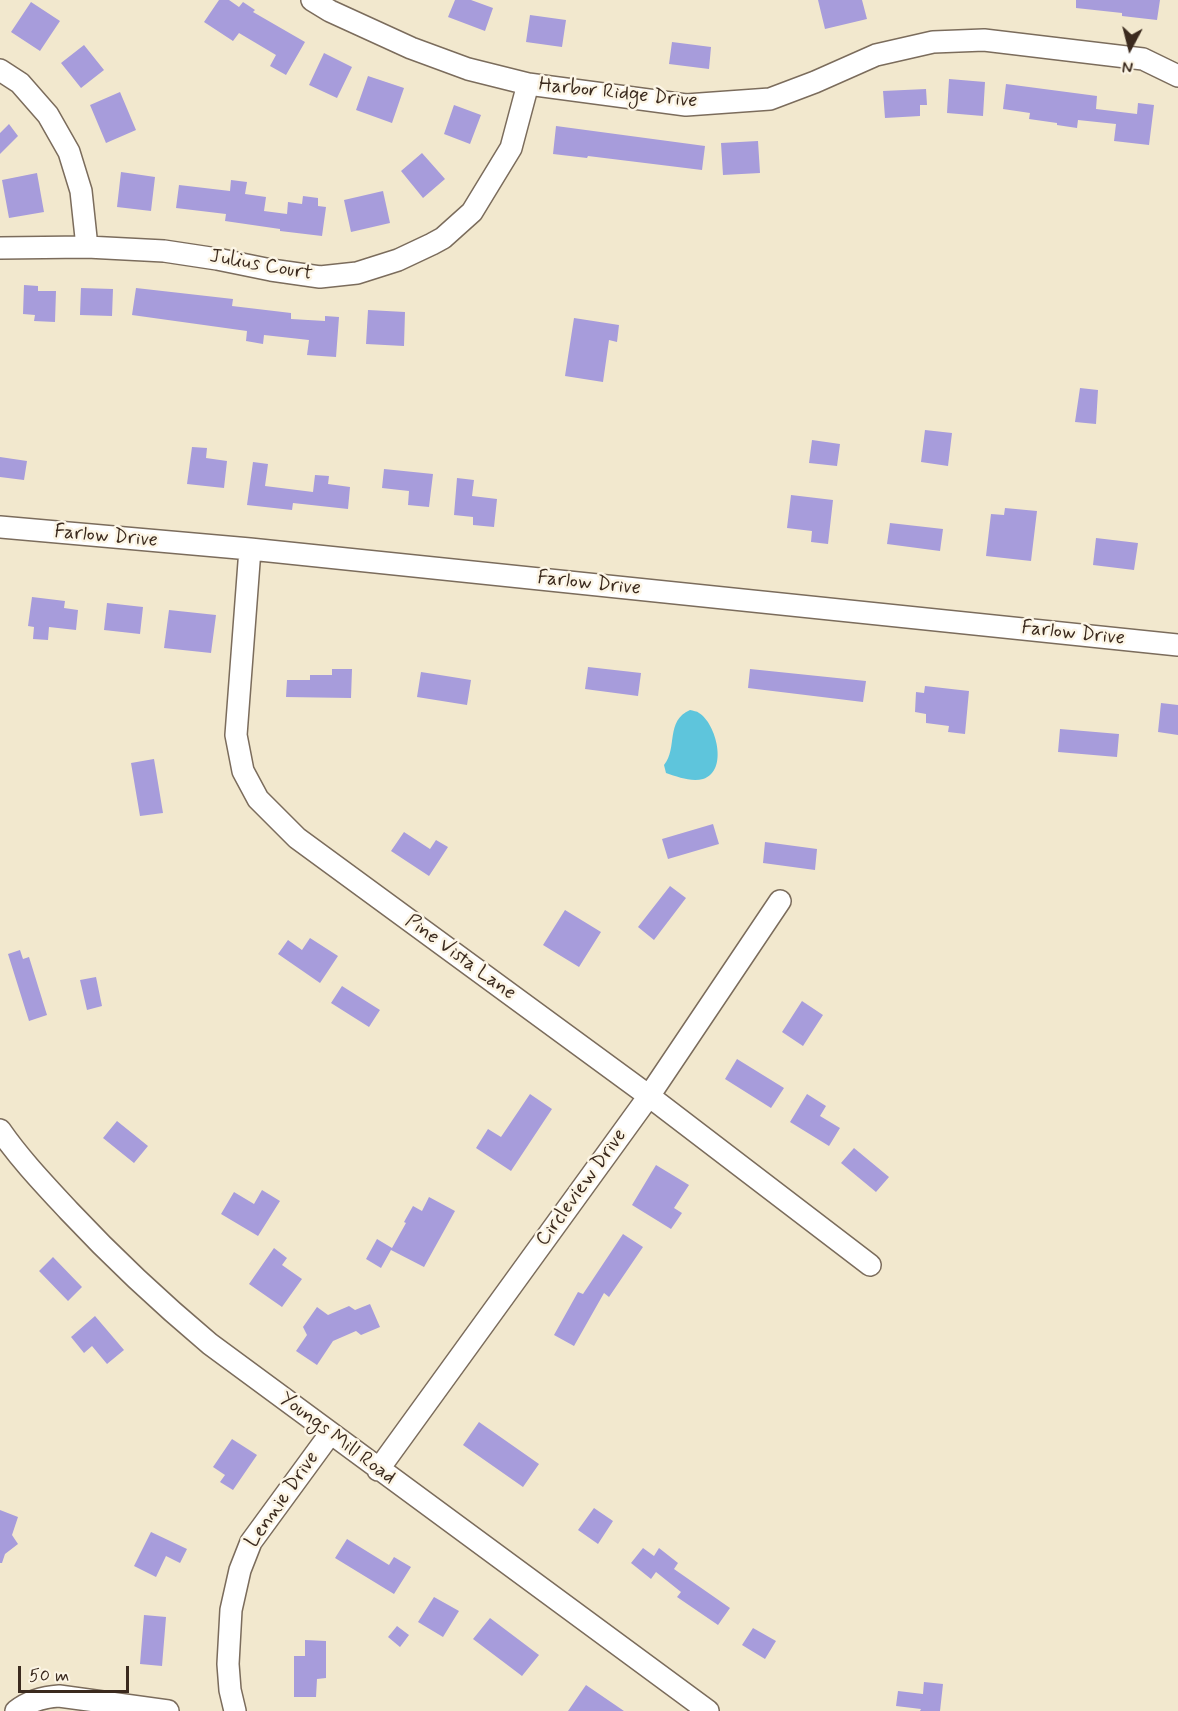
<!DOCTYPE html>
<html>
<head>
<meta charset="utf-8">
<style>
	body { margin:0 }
	#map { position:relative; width:1178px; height:1711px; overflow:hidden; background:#f2e8ce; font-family:Mynerve,sans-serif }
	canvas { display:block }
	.north { position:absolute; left:1100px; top:18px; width:60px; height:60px; -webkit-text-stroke:4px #fcf5e5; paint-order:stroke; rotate:187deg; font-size:16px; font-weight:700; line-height:24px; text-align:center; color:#3b2a1e }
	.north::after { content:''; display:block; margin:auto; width:21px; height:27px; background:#3b2a1e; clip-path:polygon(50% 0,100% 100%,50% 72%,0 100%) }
	.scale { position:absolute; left:18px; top:1666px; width:111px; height:27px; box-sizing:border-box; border:3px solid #3b2a1e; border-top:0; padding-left:8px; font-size:18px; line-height:21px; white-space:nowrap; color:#3b2a1e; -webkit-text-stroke:4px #fcf5e5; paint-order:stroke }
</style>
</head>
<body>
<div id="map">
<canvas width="1178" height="1711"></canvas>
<div class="north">N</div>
<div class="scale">50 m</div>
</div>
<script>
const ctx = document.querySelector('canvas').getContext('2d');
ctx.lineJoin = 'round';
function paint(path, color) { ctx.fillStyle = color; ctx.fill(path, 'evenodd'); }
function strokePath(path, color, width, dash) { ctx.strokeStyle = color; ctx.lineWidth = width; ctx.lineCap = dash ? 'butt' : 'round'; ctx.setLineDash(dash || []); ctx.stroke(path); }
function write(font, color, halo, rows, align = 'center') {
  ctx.font = font + ' Mynerve,sans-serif'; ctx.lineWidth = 5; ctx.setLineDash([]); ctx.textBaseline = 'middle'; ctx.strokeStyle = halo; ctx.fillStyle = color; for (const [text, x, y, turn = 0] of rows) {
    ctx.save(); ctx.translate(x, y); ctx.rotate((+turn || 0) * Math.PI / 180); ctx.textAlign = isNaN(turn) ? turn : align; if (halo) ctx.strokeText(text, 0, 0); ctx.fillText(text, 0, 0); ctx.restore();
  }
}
paint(new Path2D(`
	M690,710C693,711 697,711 699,713C716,723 729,771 703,779C691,782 678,777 666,773L664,765C678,748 665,721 690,710Z`), '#5ec5dc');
paint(new Path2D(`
	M219,0H229L239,7L243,2L255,10L253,12L305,42L286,75L270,66L276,55L239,33L233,41L204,22Z
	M455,0H471L493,8L485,31L448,17Z
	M818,0H862L867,19L825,29Z
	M1076,0H1160L1157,20L1122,16V13L1076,8Z
	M31,2L60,21L40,51L11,32Z
	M530,15L566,20L562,47L526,42Z
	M672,42L711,47L709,69L669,64Z
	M84,45L104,70L81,88L61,63Z
	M324,53L352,67L337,98L309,85Z
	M368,76L404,88L392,123L356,110Z
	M949,79L985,82L983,116L947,113Z
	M1006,84L1097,96L1096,109L1137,114L1138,103L1154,105L1149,145L1114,141L1116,124L1078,120L1077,128L1057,125V123L1029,119L1030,113L1003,109Z
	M926,89L927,105H920V116L885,118L883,91Z
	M120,92L136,130L106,143L90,105Z
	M454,105L481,115L470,144L444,134Z
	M9,124L18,136L0,154V133Z
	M556,126L705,146L702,170L588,156L587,158L553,154Z
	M758,141L760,173L723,175L721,143Z
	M422,153L445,179L423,198L401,171Z
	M121,172L155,177L151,211L117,207Z
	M37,173L44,212L9,218L2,180Z
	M231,180L247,182L245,194L266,197L264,211L287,214L288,202L302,204L303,196L318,198V206L326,207L322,236L280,231V229L225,221L226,214L176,208L179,185L230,191Z
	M383,191L390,223L351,232L344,200Z
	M24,285L38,286V291H56L55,322L34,321L35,315L23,314Z
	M81,288L113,289L112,316L80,315Z
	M136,288L233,299L232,306L291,313V319L325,321V316L339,317L336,357L307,355L309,340L264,335L263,344L246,341L247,331L132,315Z
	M368,310L405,312L404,346L366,344Z
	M574,318L619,325L617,342L609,340L603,382L565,376Z
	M1080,388L1098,390L1096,424L1075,422Z
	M925,430L952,433L948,466L921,462Z
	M812,440L840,444L837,466L809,463Z
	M192,447L207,448L206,458L227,461L224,488L187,484Z
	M0,457L27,461L24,480L0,477Z
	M253,462L268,464L265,486L313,492L315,475L329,476L328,484L350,487L348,509L293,503L292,510L247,505Z
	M384,469L433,474L429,507L408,505L409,491L382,488Z
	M457,478L474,480L472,496L497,499L494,527L473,525V517L454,515Z
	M791,495L833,500L828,544L811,542L812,531L787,528Z
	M1005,508L1037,511L1031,561L986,556L991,514L1004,515Z
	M890,523L943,529L940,551L887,544Z
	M1096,538L1138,543L1134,570L1093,565Z
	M32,597L65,601L64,608L78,610L76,630L49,627L48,640L33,639L34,627L28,626Z
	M107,603L143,607L140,634L104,630Z
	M169,610L216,615L211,653L164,648Z
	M588,667L641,673L638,696L585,689Z
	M332,669H352L351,698L286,697L287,680H310V675H332Z
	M750,669L866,681L863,702L748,688Z
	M421,672L471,680L467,705L417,697Z
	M925,686L969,691L965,734L948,732L949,726L926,723V714L915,712L916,692L924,693Z
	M1161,703L1178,705V735L1158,732Z
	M1060,729L1119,734L1117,757L1058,752Z
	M154,759L163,813L140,816L131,763Z
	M713,824L719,844L668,859L662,839Z
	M404,832L430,849L436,840L448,847L429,876L391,851Z
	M765,842L817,849L815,870L763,863Z
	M670,886L686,898L654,940L638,927Z
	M565,910L601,932L579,967L543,945Z
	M310,938L338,956L320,983L278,954L288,940L302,950Z
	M20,950L23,959L29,957L47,1015L29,1021L8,954Z
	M96,977L102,1006L87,1010L80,980Z
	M342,986L380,1010L369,1027L331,1003Z
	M802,1001L823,1015L803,1046L782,1032Z
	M737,1059L784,1088L771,1108L725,1079Z
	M530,1094L552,1109L511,1171L476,1148L488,1129L501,1137Z
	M807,1094L826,1106L820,1116L840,1128L829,1146L790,1122Z
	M117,1121L148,1146L134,1163L103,1138Z
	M854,1148L889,1177L876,1192L841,1163Z
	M656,1165L689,1185L674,1208L682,1213L671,1229L632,1205Z
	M262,1190L280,1201L258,1236L221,1214L234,1192L254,1204Z
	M429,1197L455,1211L424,1267L391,1250L381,1268L366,1259L377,1239L392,1248L406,1223L404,1222L413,1206L422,1211Z
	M623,1234L643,1247L609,1297L604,1293L574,1346L554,1335L578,1292L583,1294Z
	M274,1248L287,1258L282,1265L302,1279L282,1307L249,1284Z
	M53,1257L82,1287L68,1301L39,1271Z
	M370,1304L380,1327L361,1335L356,1331L333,1341L317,1365L296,1351L307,1335L303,1327L317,1307L328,1315L349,1306L355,1310Z
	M95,1316L124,1350L107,1364L92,1346L84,1353L71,1337Z
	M479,1422L539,1464L523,1487L463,1445Z
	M232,1439L257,1455L233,1490L220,1482L225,1475L213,1467Z
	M594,1508L613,1521L598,1544L578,1530Z
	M0,1510L18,1517L12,1535L18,1544L5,1554L2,1563H0Z
	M151,1532L187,1549L180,1563L166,1556L156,1577L134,1566Z
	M347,1539L389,1565L394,1557L411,1567L394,1594L335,1558Z
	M643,1548L654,1556L659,1548L678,1563L674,1569L730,1608L718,1625L677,1597L681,1592L656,1572L651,1579L631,1563Z
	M434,1597L459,1611L443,1637L418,1622Z
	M144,1615L166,1617L162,1666L140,1664Z
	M490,1618L539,1655L522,1676L473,1639Z
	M397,1626L409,1635L400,1647L388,1637Z
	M753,1628L776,1641L765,1659L742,1645Z
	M305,1640L326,1641V1678L317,1679L316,1697H294V1656H305Z
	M924,1682L943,1684L940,1711H920L921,1709L896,1706L898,1691L923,1694Z
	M586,1685L624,1711H568Z`), '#a79cdb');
const minor = new Path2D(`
	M312,0L330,11L411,48L468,69L528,84L686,105L770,99L815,82L876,55L933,42L984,40L1143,59L1178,76
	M0,70L20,83L48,115L69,152L81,191L87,247
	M0,248L87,247L164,251L217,259L271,270L320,277L357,273L398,260L432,244L443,238L472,212L511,148L528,84
	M0,527L250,549L1178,645
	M250,549L236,735L243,771L258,799L297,838L649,1096L870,1265
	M0,1130C20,1159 45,1185 69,1211C113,1258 160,1302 210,1344L708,1711
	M378,1470L649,1096L780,901
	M16,1711C29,1701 43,1697 59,1696L168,1711
	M235,1711L230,1690L228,1664L231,1610L240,1570L251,1542L330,1434`);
strokePath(minor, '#7b6c5c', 24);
strokePath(minor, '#fff', 21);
write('20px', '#3b2a1e', '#fcf5e5', [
	["Harbor Ridge Drive",618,94,6],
	["Julius Court",261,266,10],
	["Farlow Drive",106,537,5],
	["Farlow Drive",589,584,6],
	["Farlow Drive",1073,634,6],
	["Pine Vista Lane",460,958,36],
	["Circleview Drive",582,1188,-54],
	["Youngs Mill Road",337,1439,37],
	["Lennie Drive",283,1500,-55]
]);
</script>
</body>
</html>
